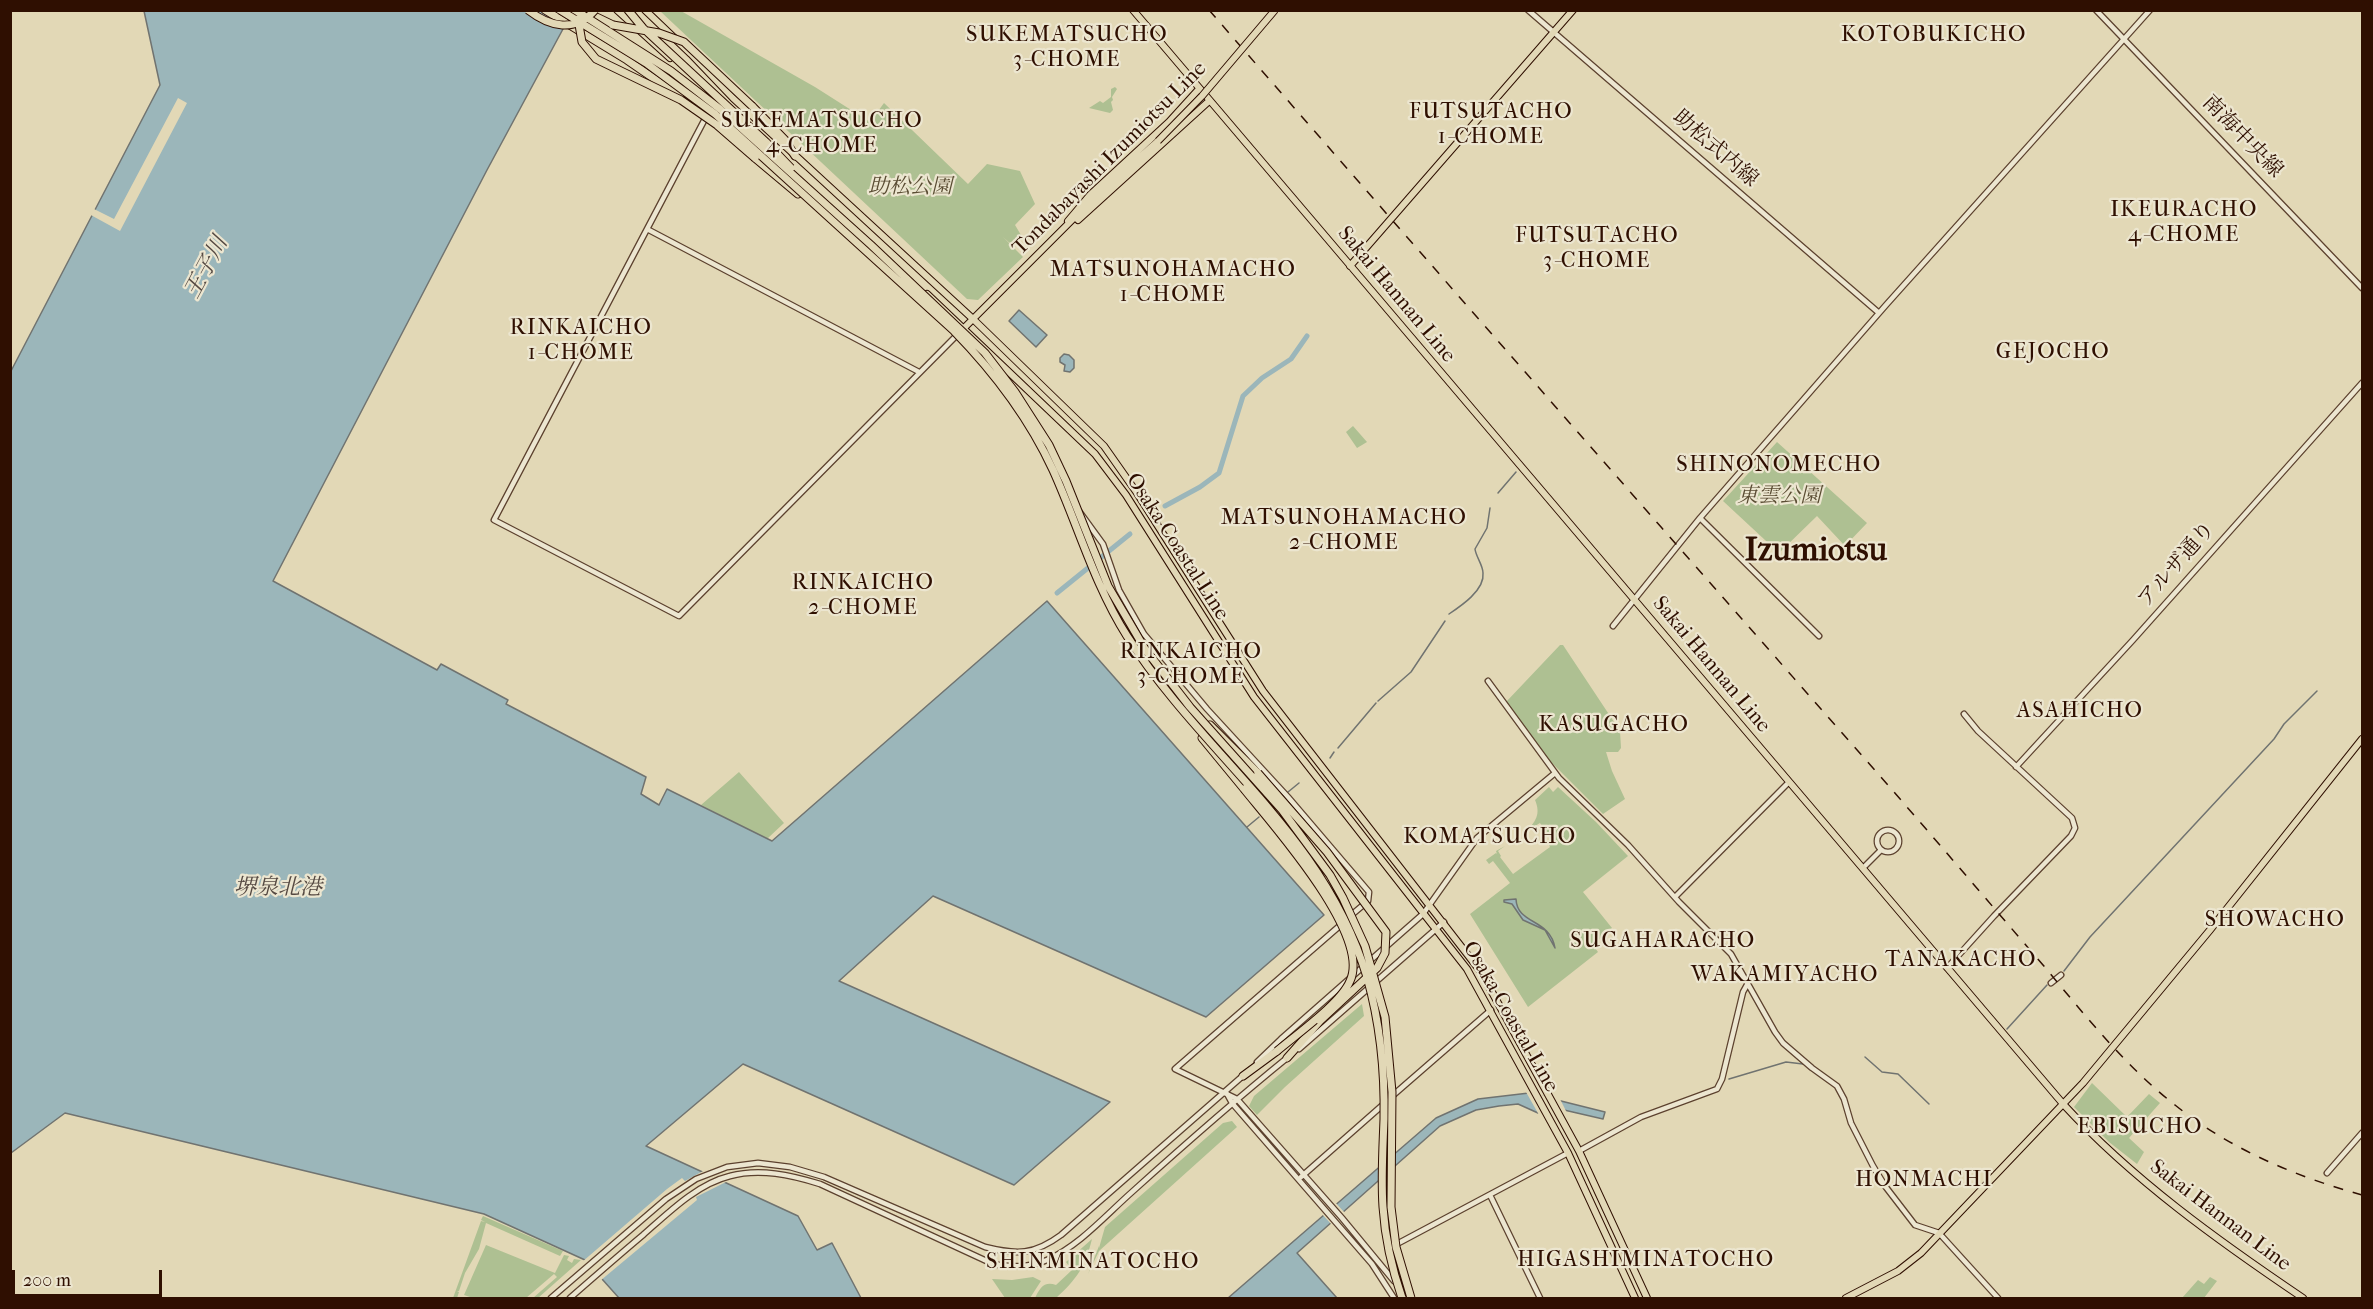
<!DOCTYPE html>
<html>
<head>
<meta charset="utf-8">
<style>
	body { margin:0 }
	#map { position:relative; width:2373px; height:1309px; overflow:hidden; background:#e2d8b6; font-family:"IM FELL French Canon",serif }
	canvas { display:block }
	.frame { position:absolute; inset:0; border:12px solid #2f0f01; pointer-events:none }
	.scale { position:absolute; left:12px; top:1270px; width:150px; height:27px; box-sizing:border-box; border:3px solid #2f0f01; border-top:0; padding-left:8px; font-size:18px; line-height:21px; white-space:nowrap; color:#2f0f01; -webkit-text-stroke:4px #ece6d0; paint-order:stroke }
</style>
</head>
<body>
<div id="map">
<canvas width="2373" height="1309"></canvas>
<div class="frame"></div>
<div class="scale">200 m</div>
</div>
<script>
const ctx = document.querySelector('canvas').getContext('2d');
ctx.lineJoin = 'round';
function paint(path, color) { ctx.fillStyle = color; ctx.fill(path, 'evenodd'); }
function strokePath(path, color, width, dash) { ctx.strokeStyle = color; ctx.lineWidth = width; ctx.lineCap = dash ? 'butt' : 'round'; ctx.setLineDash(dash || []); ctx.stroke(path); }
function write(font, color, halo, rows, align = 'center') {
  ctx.font = font + ' "IM FELL French Canon","Noto Serif JP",serif'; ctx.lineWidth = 4.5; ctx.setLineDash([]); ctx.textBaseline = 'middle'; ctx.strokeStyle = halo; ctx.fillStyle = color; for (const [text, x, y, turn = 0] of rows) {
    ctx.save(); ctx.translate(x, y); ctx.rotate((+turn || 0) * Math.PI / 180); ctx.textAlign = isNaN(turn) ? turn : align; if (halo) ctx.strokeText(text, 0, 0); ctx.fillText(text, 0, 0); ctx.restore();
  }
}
paint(new Path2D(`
	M660,11H681L815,87L870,122L884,103L968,184L987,164L1020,171L1035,204L1015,225L1021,235L1012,245L1003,237L1023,257L978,300L967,299Z
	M1115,87L1117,89L1112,97L1113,100L1111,102L1113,110L1110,113L1089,108L1100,101L1103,103L1111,97V89Z
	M1353,426L1367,442L1357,448L1346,432Z
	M1777,442L1867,523L1845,546L1817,516L1779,553L1723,501Z
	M1560,645H1563L1620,731L1621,748L1618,752H1606L1612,771L1625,799L1603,814L1551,762L1506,702Z
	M739,772L784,823L767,839L701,805Z
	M1549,787L1553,792L1558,787L1596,822L1628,856L1583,892L1612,928L1593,945L1598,952L1528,1007L1470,914L1510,883L1493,861L1489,864L1486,860L1496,853L1497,854L1496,851L1505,846L1498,851L1501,856L1500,857L1513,874L1550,847L1548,843L1551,840L1540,823L1525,832C1536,822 1541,814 1535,800Z
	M1362,1004L1364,1016L1285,1087L1257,1115L1249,1106L1254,1096Z
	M2092,1083L2127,1117L2149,1094L2160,1103L2129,1138L2144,1152L2137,1164L2109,1142L2074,1107Z
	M1232,1121L1237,1127L1099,1251L1088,1274L1099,1246V1248L1105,1227L1223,1123Z
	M483,1216L563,1251L560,1256L486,1223L479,1249L465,1273L459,1291H457L459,1292L457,1298H453L481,1221L485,1222L481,1220Z
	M1092,1239C1085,1267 1077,1279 1056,1298H1035C1040,1288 1044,1281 1056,1285L1072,1270L1066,1262Z
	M486,1245L555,1273L564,1255L569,1256L567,1260L572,1263L574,1259L581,1260L538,1298H533L557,1277L554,1274L526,1298H473L464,1295Z
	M1033,1277L1041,1281L1030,1298H1005L992,1279L1012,1280Z
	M2210,1277L2217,1281L2204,1298H2182L2198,1280L2204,1284Z`), '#aec092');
const water = new Path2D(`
	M144,11H568L563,29L487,170L273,581L437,670L441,664L508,700L506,704L646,777L641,794L659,805L667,789L772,841L1047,601L1324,915L1206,1017L933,896L839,981L1110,1102L1014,1185L743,1064L646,1146L798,1216L817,1250L832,1243L861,1298H619L585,1260L484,1214L65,1113L11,1153V371L160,85Z
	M1019,310L1047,335L1036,347L1009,321Z
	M1064,354L1069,355L1074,360V368L1070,372L1064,371L1065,365L1060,362V358Z
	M1516,899C1517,925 1550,918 1555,948L1545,930L1523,920L1512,904L1504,902V900Z
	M1529,1093L1605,1112L1603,1119L1551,1107L1538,1113L1518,1104L1499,1106L1476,1110L1440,1126L1297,1253L1337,1298H1228L1436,1118L1478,1099Z`);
paint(water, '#9bb6ba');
strokePath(water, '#707370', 1.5);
paint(new Path2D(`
	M178,98L187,103L120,231L89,214L92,208L114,219Z
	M1530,1090L1541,1093L1543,1096L1546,1094L1559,1097L1567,1113L1550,1109L1539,1115L1526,1092Z
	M705,1170L728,1181L696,1197L697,1200L600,1281L582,1262L667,1189L682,1178L685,1181Z
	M1334,1201L1345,1213L1332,1225L1321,1213Z`), '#e2d8b6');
strokePath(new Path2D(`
	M1498,493L1516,472
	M1449,614C1461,606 1485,590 1483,573C1483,565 1476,557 1475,549L1487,528L1490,508
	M1378,701L1411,672L1445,621
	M1338,748L1376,703
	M1330,758L1334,752
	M1288,792L1299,783
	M1247,827L1259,817
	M2064,971L2090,937L2274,739L2284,724L2317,691
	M2007,1029L2047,985
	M1865,1057L1882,1072L1898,1074L1929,1104
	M1729,1079L1786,1062L1803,1064`), '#707370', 1.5);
strokePath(new Path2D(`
	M1165,506L1200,487L1219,473L1243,396L1262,378L1291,359L1307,336
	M1057,593L1130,534`), '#9bb6ba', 5);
const minor = new Path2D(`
	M1528,10L1879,313
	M2096,10L2362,288
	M707,115L494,520L679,616L958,334
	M647,229L919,372
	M1079,511L1103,544L1119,590L1144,634L1207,709L1288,797L1369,892L1368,901L1349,917
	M1700,518L1819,636
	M1613,626L1700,518L1886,305L2150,10
	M1488,681L1559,778L1628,845L1679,902L1731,954L1775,1032L1783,1043L1812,1068L1837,1086L1844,1099L1851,1123L1873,1166L1885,1186L1915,1225L1939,1233L1998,1298
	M2016,767L2133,640L2362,383
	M1877 841a11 11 0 1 1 22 0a11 11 0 1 1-22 0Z
	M1863,868L1881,850
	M1675,897L1789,782
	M1343,923L1175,1069L1237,1099L1342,1218L1394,1281
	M1947,968L1994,916L2071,836L2075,828L2072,818L1978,731L1964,714
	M2051,983L2061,975
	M1299,1049L1444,922
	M1257,1062L1281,1039L1423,914L1477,838L1555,773
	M1226,1092L1232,1103L1372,1264L1394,1298
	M1391,1097L1491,1010
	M1579,1151L1641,1117L1717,1089L1722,1079L1743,992L1748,983
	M2327,1173L2362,1133
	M1301,1177L1385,1103
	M1490,1195L1540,1298
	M1395,1245L1568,1153
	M551,1298L666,1199L696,1179L727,1167L758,1163L790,1167L824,1177L985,1247C1017,1255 1034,1255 1061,1235L1245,1074
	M570,1298C594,1277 618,1256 643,1235C668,1213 697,1184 730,1176C760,1168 791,1175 820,1184L993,1264C1011,1267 1029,1268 1047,1260C1079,1246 1106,1215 1132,1192C1183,1146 1234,1101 1287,1058`);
const major = new Path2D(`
	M617,10L670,58
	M645,10L691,54L733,98L973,319L1104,446L1137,493L1263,691L1481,972L1579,1151L1647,1298
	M1133,10L2064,1105C2133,1180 2220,1242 2303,1298
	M1078,220L1209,101
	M1068,221L1090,195L1169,122L1199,89
	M1350,266L1573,10
	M927,294L1095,454L1126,495L1254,697L1467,969L1568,1153L1635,1298
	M964,328L1096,196L1158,141
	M1846,1298L1898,1271L1921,1253L2083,1083L2210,930L2362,739`);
const highway = new Path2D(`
	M545,10L627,60L685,100
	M582,10L613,25
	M752,106L785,140L795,156
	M755,158L798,194
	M1210,725L1258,773
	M1202,738L1244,789
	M1287,1058L1320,1021
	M1243,1076L1277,1051`);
strokePath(minor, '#5c412e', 7);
strokePath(major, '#2f0f01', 8);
strokePath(highway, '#2f0f01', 9);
strokePath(minor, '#ece6d0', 4.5);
strokePath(major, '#e2d8b6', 6);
strokePath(highway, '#e2d8b6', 7);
strokePath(new Path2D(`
	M1209,10C1430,264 1651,516 1873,768C1930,833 1986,899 2043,965C2084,1014 2124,1065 2175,1105C2230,1149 2294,1176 2362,1195`), '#2f0f01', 1.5, [10, 10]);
const majorBridge = new Path2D(`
	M1158,141L1202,96L1275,10`);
const highwayBridge = new Path2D(`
	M528,10C550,27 575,33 595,10
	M560,10L646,63L715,114L954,331C994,372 1029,418 1053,470C1078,525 1094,584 1127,636C1204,757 1323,832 1367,977C1380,1023 1385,1070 1384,1119C1383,1148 1381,1177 1383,1207C1385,1238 1392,1269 1402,1298
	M575,10L671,71L720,109L871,245L985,353L1015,392L1049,445L1066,481L1108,586L1145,649L1190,707L1282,810L1330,875L1343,898L1365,946L1385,1017L1392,1092L1391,1207L1396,1247L1411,1298
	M628,10L643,28L766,142L791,168
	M578,19L582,42L596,59L681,100L717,125L755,158
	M613,25L659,33L684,42L752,106
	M1258,773L1327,852L1386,932L1385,953L1377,968L1320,1021
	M1244,789C1272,824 1372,935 1350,981C1341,1003 1297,1034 1277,1051`);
strokePath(majorBridge, '#2f0f01', 8, []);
strokePath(highwayBridge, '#2f0f01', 9, []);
strokePath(majorBridge, '#e2d8b6', 6);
strokePath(highwayBridge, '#e2d8b6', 7);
write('21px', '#2f0f01', '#ece6d0', [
	["南海中央線",2242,137,46],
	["助松式内線",1715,149,41],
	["Tondabayashi Izumiotsu Line",1110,159,-45],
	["Sakai Hannan Line",1396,295,50],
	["Osaka Coastal Line",1177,547,57],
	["アルザ通り",2177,565,-49],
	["Sakai Hannan Line",1711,665,50],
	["Osaka Coastal Line",1510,1017,60],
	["Sakai Hannan Line",2220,1216,37]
]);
write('italic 21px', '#5b4d34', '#ece6d0', [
	["助松公園",910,188],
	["東雲公園",1779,497]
]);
ctx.letterSpacing = '1.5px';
write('22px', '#2f0f01', '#ece6d0', [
	["SUKEMATSUCHO",1067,36],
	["3-CHOME",1067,61],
	["KOTOBUKICHO",1934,36],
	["FUTSUTACHO",1491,113],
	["1-CHOME",1491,138],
	["SUKEMATSUCHO",822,122],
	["4-CHOME",822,147],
	["IKEURACHO",2184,211],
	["4-CHOME",2184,236],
	["FUTSUTACHO",1597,237],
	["3-CHOME",1597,262],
	["MATSUNOHAMACHO",1173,271],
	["1-CHOME",1173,296],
	["RINKAICHO",581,329],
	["1-CHOME",581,354],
	["GEJOCHO",2053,353],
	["SHINONOMECHO",1779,466],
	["MATSUNOHAMACHO",1344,519],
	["2-CHOME",1344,544],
	["RINKAICHO",863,584],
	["2-CHOME",863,609],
	["RINKAICHO",1191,653],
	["3-CHOME",1191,678],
	["ASAHICHO",2080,712],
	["KASUGACHO",1614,726],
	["KOMATSUCHO",1490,838],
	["SHOWACHO",2275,921],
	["SUGAHARACHO",1663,942],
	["TANAKACHO",1961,961],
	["WAKAMIYACHO",1785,976],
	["EBISUCHO",2140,1128],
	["HONMACHI",1924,1181],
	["HIGASHIMINATOCHO",1646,1261],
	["SHINMINATOCHO",1093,1263]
]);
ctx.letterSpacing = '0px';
write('italic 22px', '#554942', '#ece6d0', [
	["王子川",207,268,-62],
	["堺泉北港",278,889]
]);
write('bold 33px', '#2f0f01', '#ece6d0', [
	["Izumiotsu",1816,552]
]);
</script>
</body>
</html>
